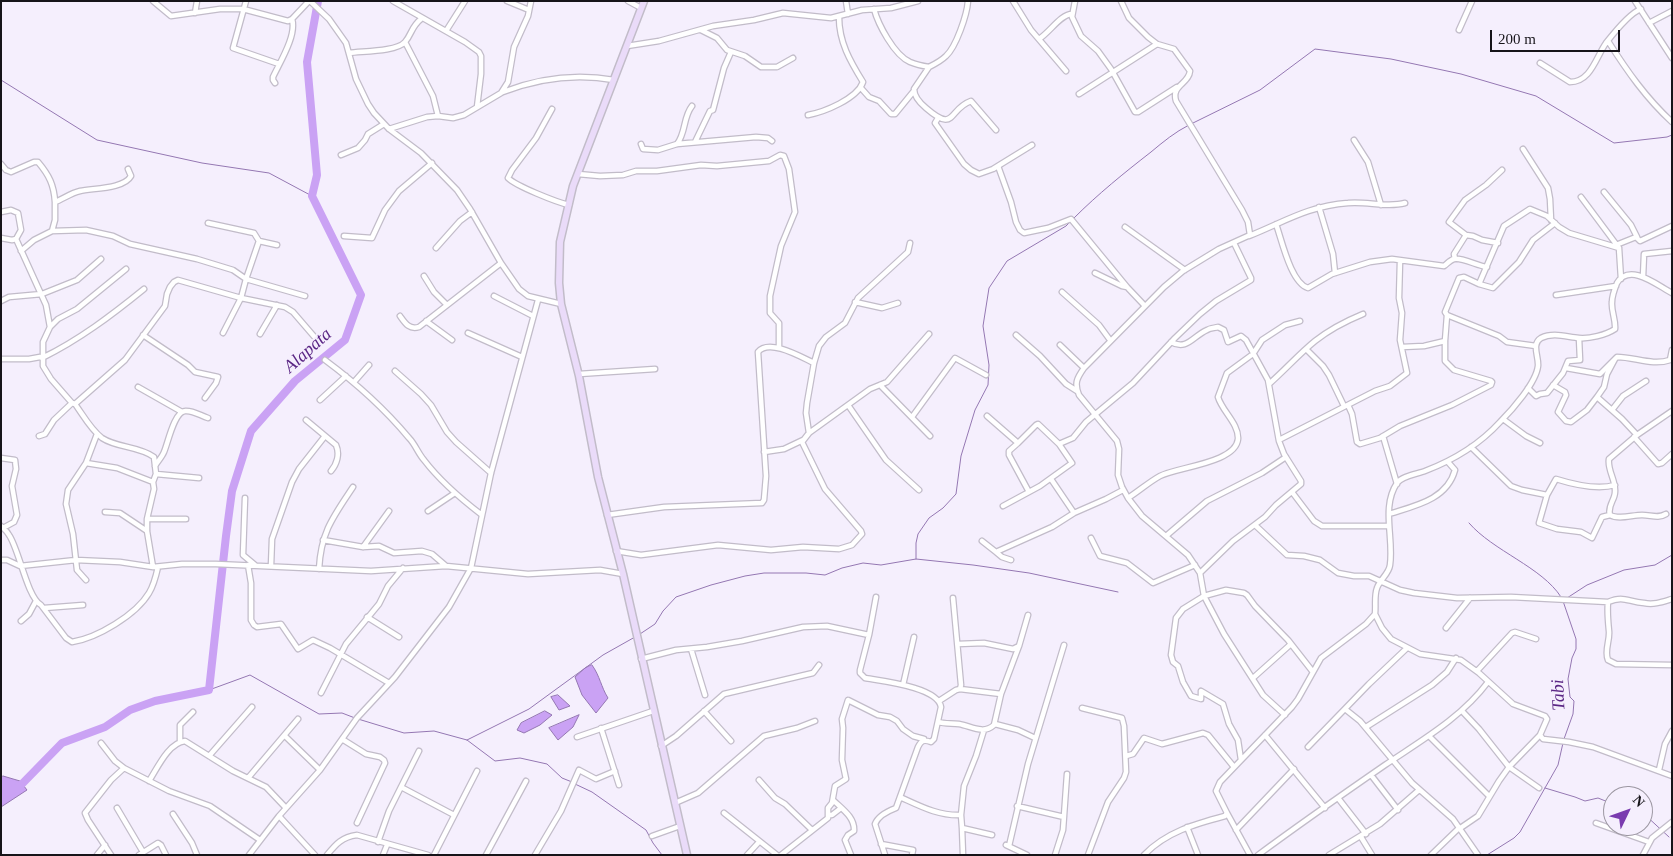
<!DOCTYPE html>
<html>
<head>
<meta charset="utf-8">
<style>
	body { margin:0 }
	#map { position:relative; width:1673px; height:856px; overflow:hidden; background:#f5effd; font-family:Georgia,serif }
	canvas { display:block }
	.frame { position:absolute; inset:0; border:2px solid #161419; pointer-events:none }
	.north { position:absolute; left:1603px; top:786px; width:50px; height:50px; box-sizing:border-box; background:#f5effd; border:1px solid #9c97a2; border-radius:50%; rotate:48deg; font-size:14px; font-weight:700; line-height:20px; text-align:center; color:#161419 }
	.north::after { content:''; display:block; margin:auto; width:18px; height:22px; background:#7a3baf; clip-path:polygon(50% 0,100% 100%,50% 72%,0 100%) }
	.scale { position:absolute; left:1490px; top:30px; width:130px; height:22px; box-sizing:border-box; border:2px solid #161419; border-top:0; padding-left:6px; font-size:15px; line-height:18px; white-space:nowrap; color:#161419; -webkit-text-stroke:4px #f5effd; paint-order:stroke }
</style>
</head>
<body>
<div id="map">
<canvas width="1673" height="856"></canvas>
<div class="frame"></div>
<div class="north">N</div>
<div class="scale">200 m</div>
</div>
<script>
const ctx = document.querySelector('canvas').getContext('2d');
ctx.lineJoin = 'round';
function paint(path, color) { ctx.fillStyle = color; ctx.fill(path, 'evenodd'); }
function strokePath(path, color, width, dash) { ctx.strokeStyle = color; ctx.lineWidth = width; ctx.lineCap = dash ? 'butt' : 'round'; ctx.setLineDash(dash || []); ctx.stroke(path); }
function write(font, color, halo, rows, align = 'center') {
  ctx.font = font + ' Georgia,serif'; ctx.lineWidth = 4; ctx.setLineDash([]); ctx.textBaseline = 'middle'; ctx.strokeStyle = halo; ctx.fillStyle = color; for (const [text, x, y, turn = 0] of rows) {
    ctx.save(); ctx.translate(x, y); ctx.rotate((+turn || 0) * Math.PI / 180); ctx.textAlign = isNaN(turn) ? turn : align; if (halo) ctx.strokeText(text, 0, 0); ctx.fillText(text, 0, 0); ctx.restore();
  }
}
const water = new Path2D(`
	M592,665C600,676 601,687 608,698L596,713L582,695L575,677L585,668Z
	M558,695L570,706L559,710L551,697Z
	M545,711L552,715L540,725L524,733L517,730L521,723Z
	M579,715L573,727L558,740L549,728Z
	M3,776L20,781L27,790L1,807V778Z`);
paint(water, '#caa2f4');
strokePath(water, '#9477b2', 1);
strokePath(new Path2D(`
	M1,80L97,140L202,163L269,173L312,196
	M1193,123L1260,90L1315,49L1391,59L1461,74L1536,96L1614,143L1667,137L1672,135
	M1074,218C1098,194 1124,173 1151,152C1163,142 1175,132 1189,125
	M1469,523C1493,551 1542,567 1561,597
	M916,559V543L918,534L929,518L943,508L956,494L961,456L975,410L988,385L989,365L983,326L989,288L1007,261L1066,226L1071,221
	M1567,598L1587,585L1624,570L1655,565L1672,555
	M1563,601L1576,639V649L1572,658L1568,679L1570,697L1574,701L1573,714L1564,739
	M640,634L655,624L663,611L676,597L711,585L745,576L764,573H806L825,575L842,568L863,563L881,565L916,559L973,565L1029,573L1118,592
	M209,690L250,675L319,714L342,713L355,718
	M358,719L404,733L434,731L467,740L495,761L520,758L547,764L562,778L572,782
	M467,740L529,709L603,655L635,637
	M575,784L592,792L646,830L653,843L662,855
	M1545,788L1575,797L1585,801L1598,798L1613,804
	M1643,813L1669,837
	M1487,855L1514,838L1520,832L1558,765L1563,743`), '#9477b2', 1);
strokePath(new Path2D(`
	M1,796L20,786L62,743L105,727L130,710L155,701L209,690L226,536L232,491L251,431L295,381L345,340L361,295L312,196L317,175L307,62L318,1`), '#caa2f4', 8);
const street = new Path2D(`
	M153,1L171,16L220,9H243L288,21L292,19L309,1
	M246,1L233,48L279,64
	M310,1L329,19L346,43L356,79L368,104L374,113L389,129L421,153L457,190L470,209L501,263L519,289L528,296L561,304
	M393,1L465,42L479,52L481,56V74L477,107
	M507,1L529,10
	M628,1L641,8
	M846,1L848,14
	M1013,1L1031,30L1066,71
	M1075,1L1072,17L1081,36L1098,51L1111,69L1135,112H1138L1177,87
	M1121,1L1129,18L1148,37L1157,44L1174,49L1190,71C1189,84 1171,85 1176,101L1242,210L1248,222L1250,235L1219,249L1183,271L1164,287L1084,368C1077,378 1074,383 1079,395L1117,441L1119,449L1118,475L1122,487L1128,498L1142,516L1188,555L1200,573L1204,596L1224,634L1263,695L1285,715
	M1635,1L1672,58
	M874,9C878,24 894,55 910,62C915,64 923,66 929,67C935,64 941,61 946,56C956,47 967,15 968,1
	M195,13L197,1
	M1649,23L1672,11
	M701,30L717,38L727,50L745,56L761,67H777L793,58
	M1459,30L1472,1
	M446,31L465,1
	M1039,39C1050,32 1061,14 1072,14
	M1608,41C1627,71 1646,98 1672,122
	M405,42L433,96L438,116
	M627,46L659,41L713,26L754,20L783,13L831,18L862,10L891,8L918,1
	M349,53C362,51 396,52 405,42C412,34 411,27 421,19
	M1540,63L1570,82C1591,82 1596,57 1606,43C1613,34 1630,13 1641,9
	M929,67L914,89C914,97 920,103 926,108C956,134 948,109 971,101L996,130
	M275,83L273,80V77C280,62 297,35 292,19
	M861,88L869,97L879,101L891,114H895L913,92
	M503,92C539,78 575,73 614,80
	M1079,94L1157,44
	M552,109L536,138L512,170L508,178C516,186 556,202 569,205
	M808,115C824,112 857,99 863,82C850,61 839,42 839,17
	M938,118L935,123L964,164L971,170L979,174L993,169L1032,145
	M389,129L427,117L438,116L453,118L464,115L501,93L508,82L514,47L528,16L531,1
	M1354,140L1368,162L1381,205
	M695,142L710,111L713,110L724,68L731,52
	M641,144L643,149L658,150L677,144L756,137L768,138L772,141
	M677,144C686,133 683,117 692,106
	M1523,149L1548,188L1550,199L1551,220
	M341,155L358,148L365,140L368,134L384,124
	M1,164L6,170L11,172L34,162H38C49,175 54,185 55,202
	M998,166L1011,202L1016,222L1020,230L1024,233L1048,228L1071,219L1127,287
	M578,174L600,176L623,175L636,171H657L701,165L717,166L769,161L780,155L784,156L789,169L795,212L781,246L770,296V313L779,323V347
	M1604,192L1631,225L1637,237
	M1581,197L1619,248L1621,279
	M1319,207L1333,254L1335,273
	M1,212L11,210L18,213L21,230L16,239
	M208,223L254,233L259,241L277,245
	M1276,224C1282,241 1291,283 1308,288L1332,274L1370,262L1392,259L1444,266C1447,264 1450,260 1454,259C1461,257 1478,266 1487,267
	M1125,227L1185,270
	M52,231L55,220V202C63,199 71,193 80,191C93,188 124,189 131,176L128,169
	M344,236L372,238L385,210L399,191L432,163
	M1249,236C1284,222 1308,206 1348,203C1367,201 1386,208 1405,203
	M1,238L12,240L16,239L46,305L50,327L43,342V366L51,379L72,403L75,404C83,415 91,430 102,438C117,448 139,446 154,457L156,474L153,482L154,489L147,519V531L153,567H158C156,576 154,585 149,593C136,615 97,638 72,642L66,638L41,605C27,597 19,549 9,535C7,531 4,529 1,526
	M259,241L246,279L305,296
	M1498,243L1482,240L1473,236L1466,235L1449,222L1465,200L1486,185L1502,170
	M1616,245L1636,237L1640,241L1672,226
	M436,248L460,221L472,212
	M21,251L34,240L52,231L86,230L113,236L130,244L197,259L233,270L246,279L241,298L223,333
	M1455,259L1454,254L1466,235
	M1095,273L1122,286L1127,287L1145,306
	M424,276L434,292L446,304
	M1643,277L1644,254L1672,251
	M1479,284L1493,288L1519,262L1533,240L1555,223
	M1062,292L1099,325L1110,340
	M1556,295L1616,286
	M494,296L533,316
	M1,301L9,297L42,294L77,280L101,259
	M855,302L882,308L898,303
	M400,316C405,323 409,330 419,327L501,263
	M426,321L452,340
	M50,327L58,319L77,309L126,269
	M468,333L522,357
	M260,334L277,305
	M143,335L188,365L195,372L218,377L216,383L205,398
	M1016,335L1040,356L1066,384L1077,391
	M1171,342C1187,351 1193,336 1207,330C1210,328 1215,328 1218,327L1224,330L1228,342L1241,336L1246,340L1268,380L1279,441L1284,454L1301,481V484L1276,505L1265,517L1233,541L1200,573
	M1060,345L1084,368
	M1536,346L1507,342L1499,336L1447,315L1445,312L1459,278L1464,277L1479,284L1504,226L1530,209L1547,216L1559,227L1569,233L1619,248
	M1402,347L1424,346L1445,341
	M1306,349L1323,366L1329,375L1344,406
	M1,359H29L40,357L42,358C79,340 112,315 144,289
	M325,360C356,383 384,408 409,438C415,444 418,453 424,460C440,481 461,499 482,515
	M1566,368L1600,374L1617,357C1635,357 1652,366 1670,360L1672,350
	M395,371L421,394L431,405L447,432L456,442L491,473
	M579,374L655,369
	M354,382L369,365
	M1269,384C1285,370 1299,354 1315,341C1329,330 1346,321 1363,314
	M880,385L930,436
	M1553,385L1565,392L1566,395L1558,412L1566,421L1571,422L1587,410L1597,397L1604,387L1607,374L1615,359
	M138,387L182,412
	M1528,388L1536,396L1540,394L1547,393L1563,373L1568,361L1580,360L1579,338
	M1597,397L1622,419L1637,435
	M320,400L346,376
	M75,404L125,360L165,306L167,294L170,287L174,282L178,280L241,298L285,307L293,312L318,341
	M848,405L886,460L919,490
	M1348,405L1352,414L1357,442L1360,444L1380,438L1400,426L1452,405L1491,385L1492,382L1491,381L1454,370L1445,361V341L1447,315
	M1612,410L1623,396L1646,381
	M987,416L1018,443L1036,425L1038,424L1059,444L1072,463L1040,486L1003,506
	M912,417L955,358L986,375
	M1503,419L1526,436L1540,443
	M306,420L336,445C340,454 337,464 331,471
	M809,433L870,389L887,382L929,334
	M39,436L45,434L54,420L72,403
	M1383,436L1397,484
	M1634,437L1658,464L1662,463L1672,454
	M1279,440L1375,391L1390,386L1407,373L1400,340L1402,313L1399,298L1400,261
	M1018,443L1009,451V455L1029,492
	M1059,444L1073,438L1086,422L1133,383L1175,338L1200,314L1216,301L1251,280V278L1234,243
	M1471,447L1511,486L1522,490L1547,495
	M764,452L784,449L803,440
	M1,458L15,460L16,469L12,486L17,515L14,522L3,528
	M86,463L117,468L153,482
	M155,466C158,461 162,457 164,452C168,443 174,412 185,411C193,410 201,416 208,418
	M156,474L199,478
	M1051,479L1074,513
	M1615,485C1598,490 1572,484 1556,479L1547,495L1539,523L1557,529L1581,532L1592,538L1602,517L1610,515C1619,520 1632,515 1642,515C1651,515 1658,519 1666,514
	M1292,492L1314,521L1322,526H1389
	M245,498L243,555L255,565
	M1128,498C1139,491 1149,482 1160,476C1177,467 1236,463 1238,439C1239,424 1222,411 1218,397L1227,373L1253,354L1262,340L1285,325L1300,321
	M428,511L455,493
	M105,512L120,513L147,531
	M1389,514C1414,506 1447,500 1455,470L1448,462
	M607,515L664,507L762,503L764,500L766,476L758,352C769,338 801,357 814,363
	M1610,515C1607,506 1615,500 1615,492C1616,480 1607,470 1609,459L1637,435L1672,411
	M147,519H186
	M1255,525L1287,555L1304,556L1320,560L1338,573L1354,576H1369L1400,590L1414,593L1457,598L1511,597L1608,602C1624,595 1628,602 1644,603C1654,605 1662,602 1672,599
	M1166,536L1207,501L1262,473L1286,457
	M1091,538L1100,556L1127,563L1153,583L1195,565
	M323,540L363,547L379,546L394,553L422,551L432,554L446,566
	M982,541L996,552
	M363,547L389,511
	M616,551L641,555L718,545L771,550L803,547L839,549L852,545L862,534L861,531L825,489L802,442L809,433L806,413L807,403L814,363L819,346L826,337L845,323L858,298L908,252L910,243
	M1,560H7L20,566L76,560L120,562L153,567L182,564H216L371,571L446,566L528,574L600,570L623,574
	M1011,560L1002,557L996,552L1052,527L1074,513L1106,499L1123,490
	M248,565L251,583V620L254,625L257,627L281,624L298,649L313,640L330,648L389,683
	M271,566L272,539L292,482L299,469L325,436
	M319,569C321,532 333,517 353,487
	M86,580L77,570L73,534L66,504L68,490L86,463L97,434
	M1608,602C1607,612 1608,621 1609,631C1610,641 1604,651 1608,660L1616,664L1672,665
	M44,608L83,605
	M1375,614L1382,628L1391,639L1420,654L1461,660L1479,673L1513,704L1545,716L1547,719L1540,735L1543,739L1569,742L1593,747L1672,776
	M367,617L399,637
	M21,621L29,614L36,601
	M1446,628L1470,598
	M869,635L876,597
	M958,644L984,643L1013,649L1019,646
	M691,649L705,695
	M641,659L676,650L707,647L742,641L803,627L827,626L869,635L860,670V673L865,678C882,681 938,687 941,707L934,739L931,742C923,739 921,741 918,747L896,808C888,811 878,816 875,824L885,855
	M1477,671L1512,633L1515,632L1536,639
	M1253,678L1291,644
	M903,685L914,637
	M960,689L1001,694
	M321,693L346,644L379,604L388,586L403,568
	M939,701L956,690L960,689L961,685L953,598
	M1082,708L1122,718L1124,726L1126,772L1124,778L1108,802L1088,855
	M1345,709L1360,721L1412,783L1453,819L1478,855
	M704,711L731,741
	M1462,711L1479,729L1509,767L1539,788
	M938,722C945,724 952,723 959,724C971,726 983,735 994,725L1001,694L1019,646L1028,615
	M995,724L1018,730L1035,738
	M1366,727L1432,685L1447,672L1456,658
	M601,728L619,785
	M984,730L976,756L964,786L961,815L962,828L992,835
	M1265,735L1325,808
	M285,736L320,770
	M1429,736L1489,796
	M577,737L653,711
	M342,739L366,754L380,757L384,760L385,763L357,823
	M180,742V725L193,712
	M101,743L115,761L124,768
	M661,746L676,736L724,694L813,673L819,665
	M1308,747L1369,684L1407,648
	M209,756L252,707
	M1126,756L1133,754L1144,738L1162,744L1203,733L1208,735L1234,767
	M1241,760L1238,740L1229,724L1223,704L1201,691V699L1191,696L1183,682L1178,666L1173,662L1171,655L1176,618L1183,609L1204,596L1226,590L1244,593L1247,595L1255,606L1288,640L1313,672
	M1659,770L1665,744L1672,731
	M1371,775L1398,810
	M248,778L298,719
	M759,780L775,798L785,804L812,830
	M149,781C157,769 168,743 185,741L233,771L266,787L286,808
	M401,787L454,815
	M900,797C920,806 938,816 961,815
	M1338,798L1366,834
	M833,800C842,809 855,817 854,831L848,835L845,840L851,855
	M675,803L698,793L764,736L797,728L815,721
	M1017,806L1064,817
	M117,808L143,852
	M724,813L777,855
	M1227,813L1250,855
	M173,814L192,843L197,855
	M828,815H832L841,808
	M279,816L315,855
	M1596,823L1649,842
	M1187,827L1198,855
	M962,828L963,855
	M1459,829L1478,816L1499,781L1509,767L1540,735
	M1236,830L1294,769
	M652,836L680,826
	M1361,837L1372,855
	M378,842L389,811L419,751
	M881,844L913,850L912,855
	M1006,845L1027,855
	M1009,846L1028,764L1064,645
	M97,855L105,845
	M111,855L88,820L85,813L111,780L124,768L169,791L210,806L260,840
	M139,855L158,843L161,845L166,855
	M249,855L279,816L320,770L357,718L395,677L449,607L471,568L491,473L538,300
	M327,855C336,844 342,837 357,835L428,855
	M383,855L387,845
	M434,855L477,771
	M486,855L526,781
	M535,855L561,811L579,770L596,779L615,771
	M747,855L759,842
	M781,855L828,818V808L832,803L835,786L846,779L842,760L843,728L842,719L848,700L878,715L890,717L897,721L903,729L913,736L924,739
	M1055,855L1063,830L1067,774
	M1144,855C1166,832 1195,824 1225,816L1227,813L1216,791L1220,782L1292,707L1298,699L1321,658L1366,624L1375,614C1376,605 1374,596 1377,588C1380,579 1389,574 1390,565C1394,538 1381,507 1397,483C1402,476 1417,474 1425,471C1454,460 1479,445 1500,422C1512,410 1536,383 1538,366C1539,357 1531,344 1541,338C1553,332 1567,337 1579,338C1589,339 1606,335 1615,329C1616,320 1611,311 1612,302C1612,296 1615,288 1617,283C1630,262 1658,286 1672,293
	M1258,855C1300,824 1343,794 1385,765C1422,740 1461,718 1488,682
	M1329,855L1380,824L1419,790
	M1431,855L1459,828
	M1643,855L1652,838L1672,822`);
const secondary = new Path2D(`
	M644,1L573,186L560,242L559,283L561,304L579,376L598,477L623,574L687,855`);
strokePath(street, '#c2bcc9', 7);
strokePath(secondary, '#c2bcc9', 9);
strokePath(street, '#fff', 4.5);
strokePath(secondary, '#eadbf9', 6);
write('italic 18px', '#5b2785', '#f5effd', [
	["Alapata",308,351,-42],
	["Tabi",1559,695,-93]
]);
</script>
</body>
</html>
